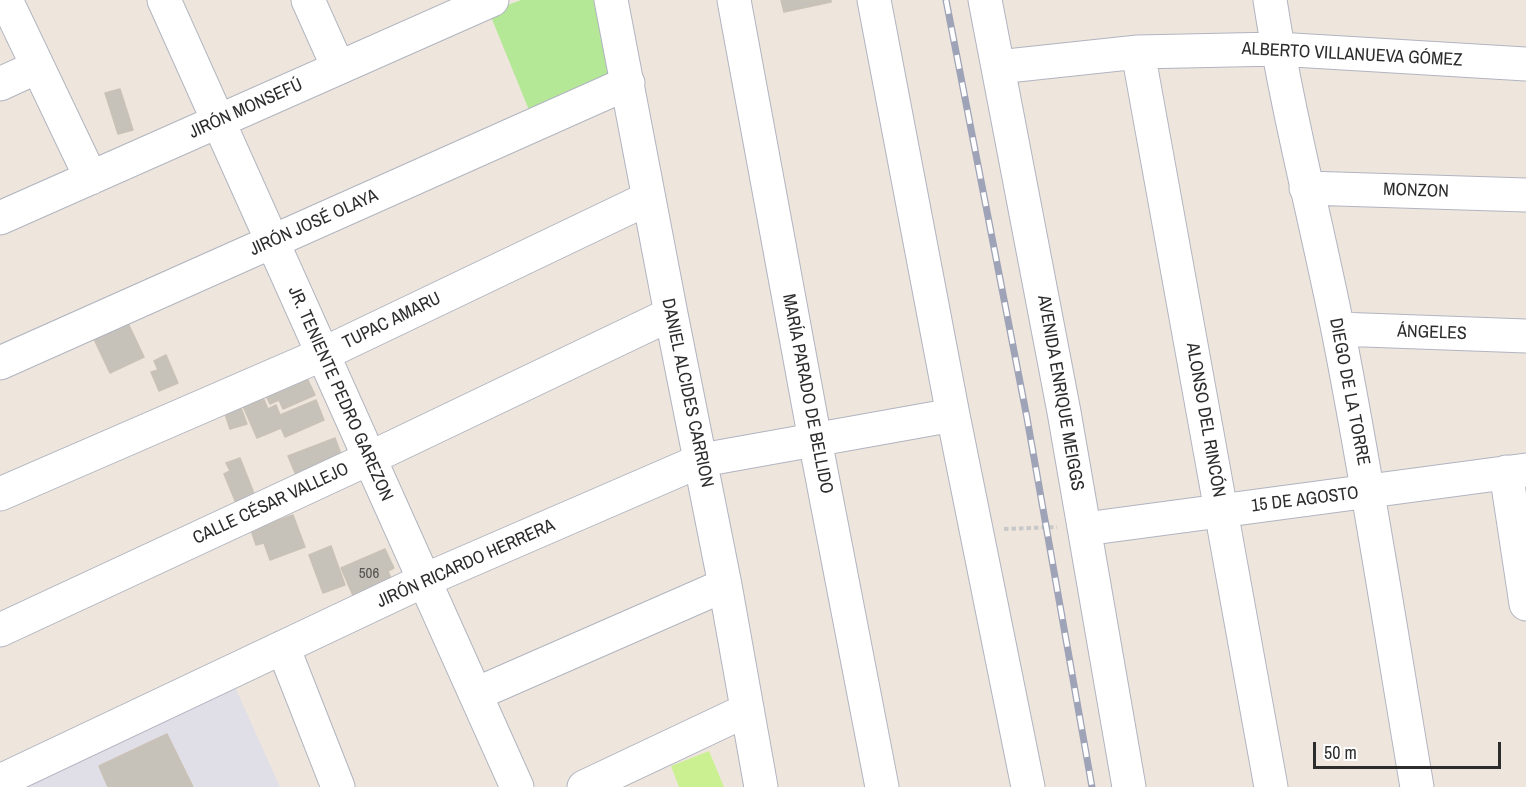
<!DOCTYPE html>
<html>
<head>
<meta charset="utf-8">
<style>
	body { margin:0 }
	#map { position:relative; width:1526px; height:787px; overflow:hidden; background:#eee6dd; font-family:"Archivo Narrow",sans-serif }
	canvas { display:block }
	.scale { position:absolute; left:1313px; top:742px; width:188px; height:27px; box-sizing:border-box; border:3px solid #2c2c2c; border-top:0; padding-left:8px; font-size:18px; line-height:21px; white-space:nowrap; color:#2c2c2c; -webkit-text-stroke:4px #fff; paint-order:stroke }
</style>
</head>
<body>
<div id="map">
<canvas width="1526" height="787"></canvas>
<div class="scale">50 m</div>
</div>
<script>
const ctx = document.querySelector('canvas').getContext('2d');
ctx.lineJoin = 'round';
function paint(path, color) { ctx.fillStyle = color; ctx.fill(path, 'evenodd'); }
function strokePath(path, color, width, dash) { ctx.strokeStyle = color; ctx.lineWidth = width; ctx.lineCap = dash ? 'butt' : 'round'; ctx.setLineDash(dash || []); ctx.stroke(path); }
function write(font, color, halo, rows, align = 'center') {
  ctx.font = font + ' "Archivo Narrow",sans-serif'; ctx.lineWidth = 4.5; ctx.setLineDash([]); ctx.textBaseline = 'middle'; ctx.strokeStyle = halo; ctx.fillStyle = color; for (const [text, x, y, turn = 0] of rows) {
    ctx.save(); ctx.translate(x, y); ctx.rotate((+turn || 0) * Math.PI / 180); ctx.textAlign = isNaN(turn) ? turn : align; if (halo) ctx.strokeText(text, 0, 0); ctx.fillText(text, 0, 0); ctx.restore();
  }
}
paint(new Path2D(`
	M235,687L280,787H20Z`), '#e0dee6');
paint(new Path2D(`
	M521,0H599L615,77L531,115L489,12Z`), '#b4e897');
paint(new Path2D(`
	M709,751L724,787H679L671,766Z`), '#caf092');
const building = new Path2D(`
	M781,0H831V2L784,12Z
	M120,89L133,130L118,134L105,93Z
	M126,319L144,357L110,373L92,335Z
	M166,355L178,383L159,391L151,372L158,370L154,361Z
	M306,376L315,395L283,409L279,400L270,404L265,394Z
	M262,395L268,409L276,405L280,415L316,400L324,420L285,437L281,428L257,438L242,404Z
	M240,405L247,424L230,429L224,411Z
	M335,438L344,462L298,480L288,456Z
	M240,458L257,501L238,508L224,474L230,471L226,463Z
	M293,515L305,547L270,560L264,543L256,545L251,530Z
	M331,546L345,585L323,593L309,555Z
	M385,549L394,568L388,571L392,581L354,598L341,568Z
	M167,734L193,787H108L99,766Z`);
paint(building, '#c6c1b9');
strokePath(building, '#cac2b6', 1.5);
const minor = new Path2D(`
	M6,0L91,178
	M164,0L517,787
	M308,0L338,67
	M611,0L671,314L725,585L761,787
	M734,0L815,440L882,787
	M874,0L953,415L1028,787
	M985,0L1064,412L1129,787
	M1270,0C1287,111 1316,220 1338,330C1368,481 1391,634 1417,787
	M1138,52L1271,787
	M998,67L1138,52L1277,49L1526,64
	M0,84L37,67
	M1306,188L1526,195
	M0,218L492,0
	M1338,329L1526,336
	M0,363L628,83
	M1506,472L1526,604
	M0,494L323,354L649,198
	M1085,529L1526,470
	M0,630L370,458L671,314
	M283,647L338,787
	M476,694L725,585
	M0,781L425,580L702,460L953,415
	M584,787L747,710`);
strokePath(minor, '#b1b4c0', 35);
strokePath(new Path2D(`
	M1004,529L1057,527`), '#c8c8c8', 4, [4.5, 3]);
strokePath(minor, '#fff', 33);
const rail = new Path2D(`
	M946,0L1027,418L1092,787`);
strokePath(rail, '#9fa3b7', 7);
strokePath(rail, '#fff', 4.5, [14]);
write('15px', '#52514f', null, [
	["506",369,574]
]);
write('18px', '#2c2c2c', '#fff', [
	["ALBERTO VILLANUEVA GÓMEZ",1352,55,3],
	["JIRÓN MONSEFÚ",246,109,-24],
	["MONZON",1416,191,2],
	["JIRÓN JOSÉ OLAYA",314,223,-24],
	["TUPAC AMARU",392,321,-26],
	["ÁNGELES",1432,333,2],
	["DIEGO DE LA TORRE",1349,392,79],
	["DANIEL ALCIDES CARRION",687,393,78],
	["AVENIDA ENRIQUE MEIGGS",1060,393,80],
	["JR. TENIENTE PEDRO GAREZON",340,394,66],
	["MARÍA PARADO DE BELLIDO",807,394,79],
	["ALONSO DEL RINCÓN",1205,420,80],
	["15 DE AGOSTO",1305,500,-7],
	["CALLE CÉSAR VALLEJO",271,504,-25],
	["JIRÓN RICARDO HERRERA",466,564,-24]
]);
</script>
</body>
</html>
